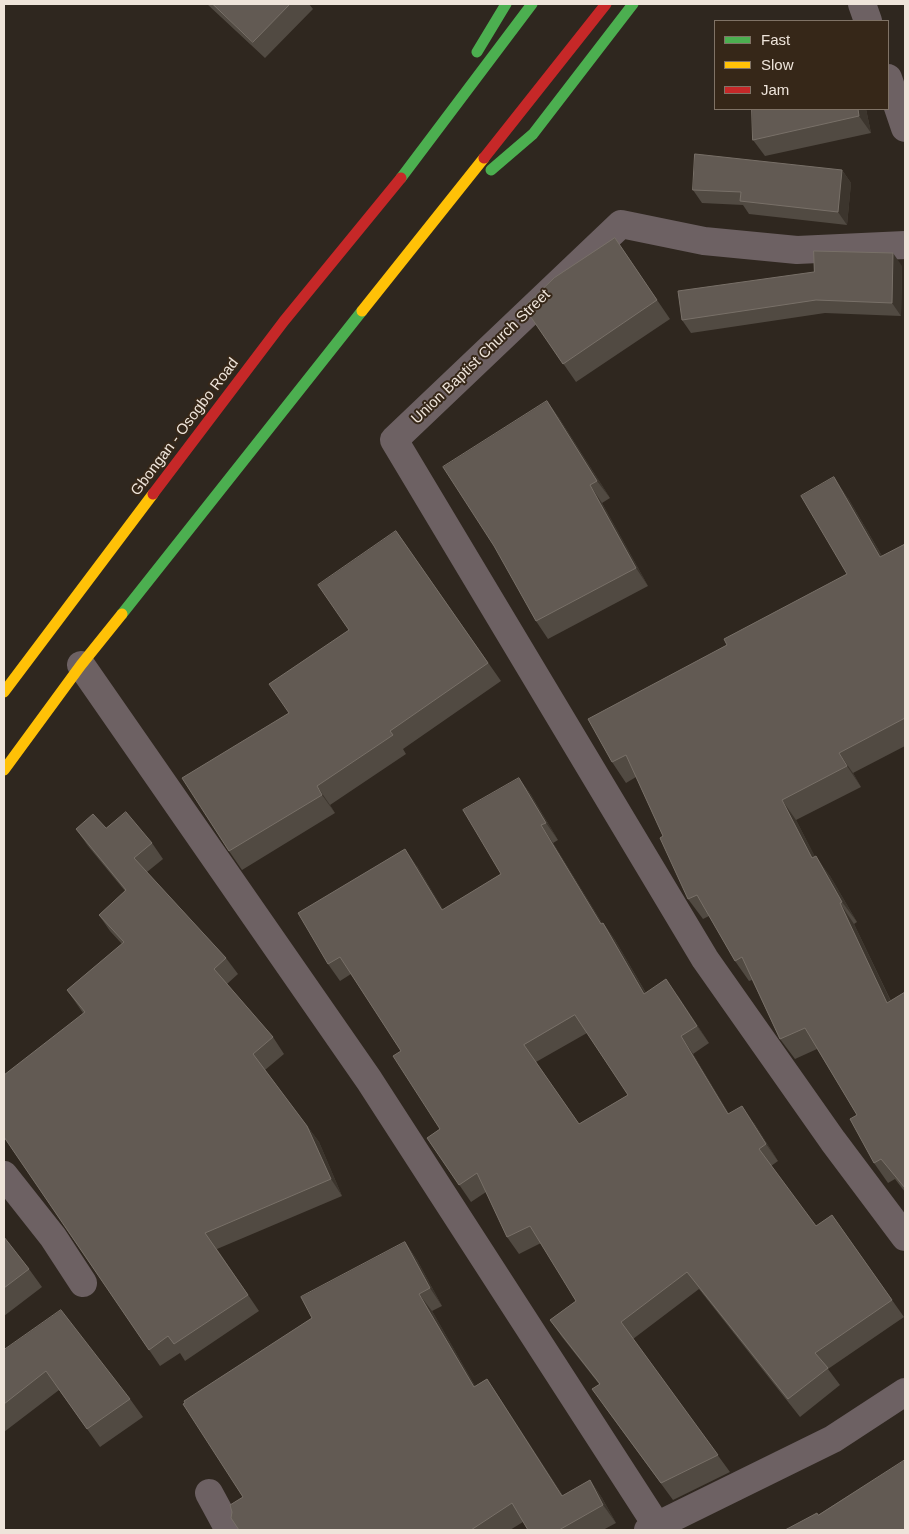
<!DOCTYPE html>
<html>
<head>
<meta charset="utf-8">
<style>
	body { margin:0 }
	#map { position:relative; width:909px; height:1534px; overflow:hidden; background:#2f271f; font-family:Helvetica,sans-serif }
	canvas { display:block }
	.frame { position:absolute; inset:0; border:5px solid #eee4da; pointer-events:none }
	.legend { position:absolute; left:714px; top:20px; width:175px; height:90px; box-sizing:border-box; background:#362718; border:1px solid #807366; margin:0; padding:6px 9px; list-style:none; font-size:15px; color:#eee4da }
	.legend li { display:flex; align-items:center; gap:10px; height:25px }
	.legend b { width:25px; border:1px solid #807366 }
</style>
</head>
<body>
<div id="map">
<canvas width="909" height="1534"></canvas>
<div class="frame"></div>
<ul class="legend">
<li><b style="height:6px;background:#4caf50"></b>Fast</li>
<li><b style="height:6px;background:#ffc107"></b>Slow</li>
<li><b style="height:6px;background:#c62828"></b>Jam</li>
</ul>
</div>
<script>
const ctx = document.querySelector('canvas').getContext('2d');
ctx.lineJoin = 'round';
function strokePath(path, color, width, dash) { ctx.strokeStyle = color; ctx.lineWidth = width; ctx.lineCap = dash ? 'butt' : 'round'; ctx.setLineDash(dash || []); ctx.stroke(path); }
function paint(path, color) { ctx.fillStyle = color; ctx.fill(path, 'evenodd'); }
function write(font, color, halo, rows, align = 'center') {
  ctx.font = font + ' Helvetica,sans-serif'; ctx.lineWidth = 4; ctx.setLineDash([]); ctx.textBaseline = 'middle'; ctx.strokeStyle = halo; ctx.fillStyle = color; for (const [text, x, y, turn = 0] of rows) {
    ctx.save(); ctx.translate(x, y); ctx.rotate((+turn || 0) * Math.PI / 180); ctx.textAlign = isNaN(turn) ? turn : align; if (halo) ctx.strokeText(text, 0, 0); ctx.fillText(text, 0, 0); ctx.restore();
  }
}
strokePath(new Path2D(`
	M862,4L868,21
	M888,78L905,128
	M905,245L797,250L704,241L621,224L394,440L705,959L833,1141L905,1237
	M81,665L369,1080L657,1526
	M4,1175L53,1237L83,1283
	M209,1493L229,1530
	M648,1530L833,1439L905,1392`), '#6d6163', 28);
strokePath(new Path2D(`
	M477,52L506,4
	M491,170L533,134L633,4
	M401,178L532,4
	M122,614L362,311`), '#4caf50', 11);
strokePath(new Path2D(`
	M362,311L484,158
	M4,692L153,494
	M4,770L81,665L122,614`), '#ffc107', 11);
strokePath(new Path2D(`
	M484,158L606,4
	M153,494L284,321L401,178`), '#c62828', 11);
paint(new Path2D(`
	M207,4H309L313,9L265,58Z
	M768,109H866L871,133L765,156L753,140Z
	M842,170L851,183L847,225L749,214L743,205L702,203L693,190Z
	M615,238L670,319L576,382L524,307Z
	M902,266L901,316L825,313L691,333L682,320Z
	M547,401L559,418L610,498L602,503L648,586L548,639L536,621Z
	M848,498L882,556L905,544V746L853,773L861,787L796,820L815,857L830,876L857,922L854,924L891,1001L905,992V1192L895,1179L888,1183L874,1163L857,1115L817,1049L795,1059L780,1039L752,980L749,981L735,961L709,916L703,919L688,899L663,836L636,777L626,783L612,762L727,645L847,574Z
	M396,531L501,681L403,749L406,754L330,805L335,813L242,870L229,851L289,713L349,630Z
	M519,778L531,795L558,840L553,843L602,923H603L615,940L646,993L678,996L709,1043L693,1054L729,1114L754,1123L778,1161L771,1166L816,1226L832,1215L904,1317L828,1369L840,1385L800,1417L699,1289L633,1339L730,1472L673,1500L604,1406L599,1384L562,1337L550,1320L576,1301L541,1243L519,1254L507,1237L486,1192L471,1202L427,1138L440,1129L401,1051L351,974L340,981L328,964L417,866L443,910L501,874ZM587,1033L628,1095L579,1124L536,1062Z
	M106,828L152,843L163,859L147,872L226,958L238,974L227,984L273,1037L284,1054L265,1070L319,1142L342,1196L217,1249L259,1311L185,1361L180,1353L160,1366L4,1137L83,1013L67,990L122,944L110,931L99,915L125,891L88,846L76,829Z
	M4,1237L29,1269L42,1287L4,1316Z
	M405,1242L417,1260L442,1306L432,1311L475,1386L487,1379L499,1397L563,1496L590,1480L602,1498L616,1523L603,1530H528L523,1522L510,1530H239L243,1497L185,1403L312,1318Z
	M4,1350L130,1399L143,1417L100,1447L59,1390L4,1432Z`), '#514a42');
paint(new Path2D(`
	M858,109H866L871,133L859,116Z
	M842,170L851,183L847,225L838,212Z
	M893,253L902,266L901,316L892,303Z
	M547,401L559,418L610,498L597,481Z
	M834,477L848,498L894,577L880,557Z
	M590,485L602,503L648,586L636,568Z
	M839,753L853,773L861,787L847,766Z
	M519,778L531,795L558,840L546,823Z
	M317,786L330,805L335,813L322,795Z
	M782,800L796,820L826,878L812,858Z
	M541,825L553,843L613,941L601,924Z
	M405,849L417,866L454,927L442,910Z
	M816,856L830,876L857,922L842,902Z
	M840,903L854,924L901,1023L887,1003Z
	M603,923L615,940L656,1011L644,994Z
	M666,979L678,996L709,1043L697,1026Z
	M681,1036L693,1054L740,1132L728,1114Z
	M742,1106L754,1123L778,1161L766,1144Z
	M307,1126L319,1142L342,1196L331,1179Z
	M405,1242L417,1260L442,1306L430,1288Z
	M419,1294L432,1311L486,1405L474,1387Z
	M487,1379L499,1397L575,1514L562,1496Z
	M590,1480L602,1498L616,1523L603,1505Z`), '#3c352d');
const building = new Path2D(`
	M213,4H290L253,42Z
	M752,109H858L859,116L753,140Z
	M695,154L842,170L838,212L740,201L741,192L693,190Z
	M615,238L657,300L563,364L524,307L554,278Z
	M814,251L893,253L892,303L816,300L682,320L678,291L814,272Z
	M547,401L597,481L590,485L636,568L536,621L494,546L443,467Z
	M834,477L880,557L905,544V718L839,753L847,766L782,800L812,858L816,856L842,902L840,903L887,1003L905,992V1188L881,1159L874,1163L850,1119L857,1115L805,1028L780,1039L742,957L735,961L697,895L688,899L660,838L663,836L626,755L612,762L588,719L727,645L724,639L847,574L801,496Z
	M396,531L488,663L390,731L393,735L317,786L322,795L229,851L182,778L289,713L269,684L349,630L318,585Z
	M519,778L546,823L541,825L601,924L603,923L644,994L666,979L697,1026L681,1036L728,1114L742,1106L766,1144L759,1149L816,1226L832,1215L892,1300L815,1353L828,1368L788,1399L687,1272L621,1322L718,1455L661,1483L592,1389L600,1384L550,1320L576,1301L530,1226L507,1237L477,1173L459,1185L427,1138L440,1129L393,1056L401,1051L340,957L328,964L298,913L405,849L442,910L501,874L463,810ZM575,1015L628,1095L579,1124L524,1045Z
	M126,812L152,843L134,858L226,958L214,969L273,1037L253,1054L307,1126L331,1179L205,1233L248,1295L174,1344L168,1336L149,1350L4,1137V1075L85,1012L67,990L124,942L99,915L126,890L76,829L93,814L106,828Z
	M4,1237L29,1269L4,1288Z
	M405,1242L430,1288L419,1294L474,1387L487,1379L562,1496L590,1480L603,1505L559,1530H528L512,1503L471,1530H239L231,1518L232,1512L230,1505L243,1497L183,1404L185,1403L184,1401L312,1318L301,1297Z
	M61,1310L130,1399L87,1429L46,1371L4,1404V1350Z
	M905,1460V1530H785L817,1513L818,1515Z`);
paint(building, '#625a53');
strokePath(building, '#787068', 1);
write('15px', '#eee4da', '#362718', [
	["Union Baptist Church Street",481,357,-44],
	["Gbongan - Osogbo Road",185,427,-53]
]);
</script>
</body>
</html>
